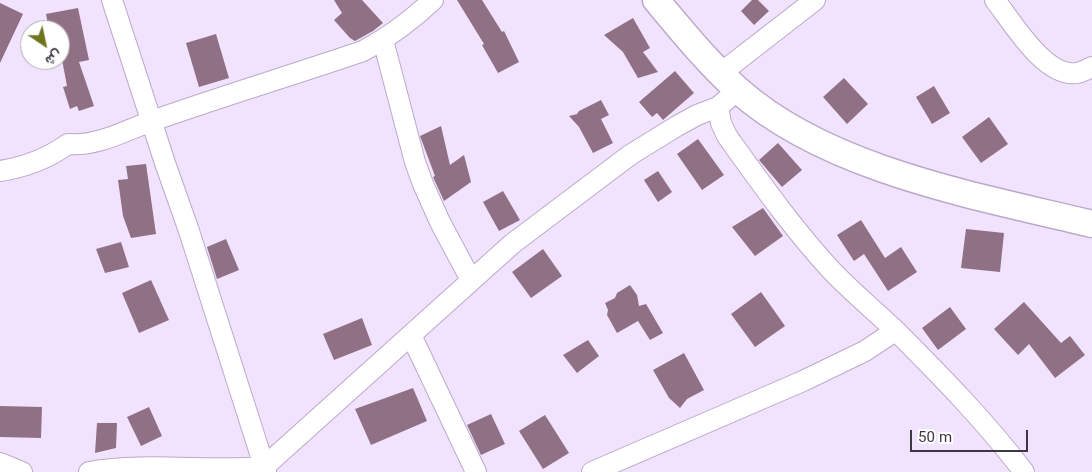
<!DOCTYPE html>
<html>
<head>
<meta charset="utf-8">
<style>
	body { margin:0 }
	#map { position:relative; width:1092px; height:472px; overflow:hidden; background:#f1e3fe; font-family:Georgia,Vazirmatn,serif }
	canvas { display:block }
	.north { position:absolute; left:20px; top:20px; width:50px; height:50px; box-sizing:border-box; background:#fff; border:1px solid #b1afb4; border-radius:50%; rotate:146deg; font-size:14px; font-weight:700; line-height:20px; text-align:center; color:#3d3643 }
	.north::after { content:''; display:block; margin:auto; width:18px; height:22px; background:#70751d; clip-path:polygon(50% 0,100% 100%,50% 72%,0 100%) }
	.scale { position:absolute; left:910px; top:430px; width:118px; height:22px; box-sizing:border-box; border:2px solid #3d3643; border-top:0; padding-left:6px; font-size:15px; line-height:18px; white-space:nowrap; color:#3d3643; -webkit-text-stroke:4px #fff; paint-order:stroke }
</style>
</head>
<body>
<div id="map">
<canvas width="1092" height="472"></canvas>
<div class="north">ش</div>
<div class="scale">50 m</div>
</div>
<script>
const ctx = document.querySelector('canvas').getContext('2d');
ctx.lineJoin = 'round';
function paint(path, color) { ctx.fillStyle = color; ctx.fill(path, 'evenodd'); }
function strokePath(path, color, width, dash) { ctx.strokeStyle = color; ctx.lineWidth = width; ctx.lineCap = dash ? 'butt' : 'round'; ctx.setLineDash(dash || []); ctx.stroke(path); }
paint(new Path2D(`
	M334,0H362L383,23L373,31L355,41L350,38L334,20L342,13Z
	M457,0H482L502,32L504,31L519,62L498,73L482,45L484,44Z
	M752,0H758L769,11L754,25L741,11Z
	M0,3L23,14L0,63Z
	M78,8L89,60L79,62L94,106L79,111L77,106L70,109L63,87L67,86L60,49V30H49L46,14Z
	M633,18L650,48L643,52L658,72L638,78L623,52L604,35Z
	M216,34L229,78L199,87L186,43Z
	M675,71L694,93L663,120L657,113L652,117L639,102Z
	M844,78L868,104L847,124L823,97Z
	M934,86L950,113L932,124L916,97Z
	M601,100L609,115L601,119L613,143L593,153L579,127L569,116L577,114L579,111Z
	M989,117L1008,144L981,163L962,137Z
	M441,126L450,165L464,155L471,182L444,201L433,177L435,176L420,136Z
	M698,139L724,175L702,190L677,154Z
	M778,143L802,170L782,187L759,160Z
	M146,164L156,234L131,238L123,216L118,180L128,179L126,166Z
	M658,171L672,192L658,202L644,180Z
	M503,191L520,220L499,231L483,202Z
	M763,208L783,236L755,256L732,227Z
	M861,220L885,258L901,247L917,272L888,291L864,254L854,261L837,235Z
	M966,229L1004,233L1000,272L961,268Z
	M226,239L239,270L217,279L207,247Z
	M121,242L129,267L105,273L96,249Z
	M543,249L562,276L531,298L512,272Z
	M151,280L169,320L139,333L122,293Z
	M630,285L637,295L639,306L646,304L663,333L650,340L638,321L617,333L607,315L608,310L605,303L615,298L617,293Z
	M761,292L785,326L755,347L731,314Z
	M1024,302L1061,343L1070,336L1085,355L1055,378L1029,344L1018,355L994,329Z
	M950,307L966,329L938,350L922,328Z
	M362,318L372,345L334,360L323,334Z
	M588,340L599,356L577,373L563,355Z
	M684,353L704,390L687,399L680,408L669,398L653,370Z
	M413,388L427,421L371,445L355,409Z
	M0,406L42,407L41,438L0,437Z
	M149,407L162,436L141,446L127,417Z
	M491,414L505,444L481,455L467,425Z
	M545,415L569,453L543,469L519,431Z
	M97,423H117L116,448L95,453Z`), '#907084');
const minor = new Path2D(`
	M112,0L165,163L189,231L266,472
	M995,0C1013,23 1045,78 1077,73C1082,72 1087,69 1092,67
	M383,40L415,162L423,184L440,222L471,280
	M721,73L815,0
	M718,107L721,123L727,136C760,182 793,229 832,271C852,292 875,311 896,331C941,376 986,422 1024,472
	M0,171C26,167 47,159 68,144C97,147 126,130 152,121C222,96 293,75 363,51C389,37 412,20 433,0
	M411,335L476,472
	M0,463L22,472
	M89,472C147,462 206,472 264,467L512,244L630,155L677,126L697,115L718,107L738,90
	M592,472L803,381L865,351L895,331`);
const major = new Path2D(`
	M656,0C682,31 708,63 738,90C828,170 977,196 1092,224`);
strokePath(minor, '#bba9ca', 22);
strokePath(major, '#bba9ca', 29);
strokePath(minor, '#fff', 20);
strokePath(major, '#fff', 26);
</script>
</body>
</html>
